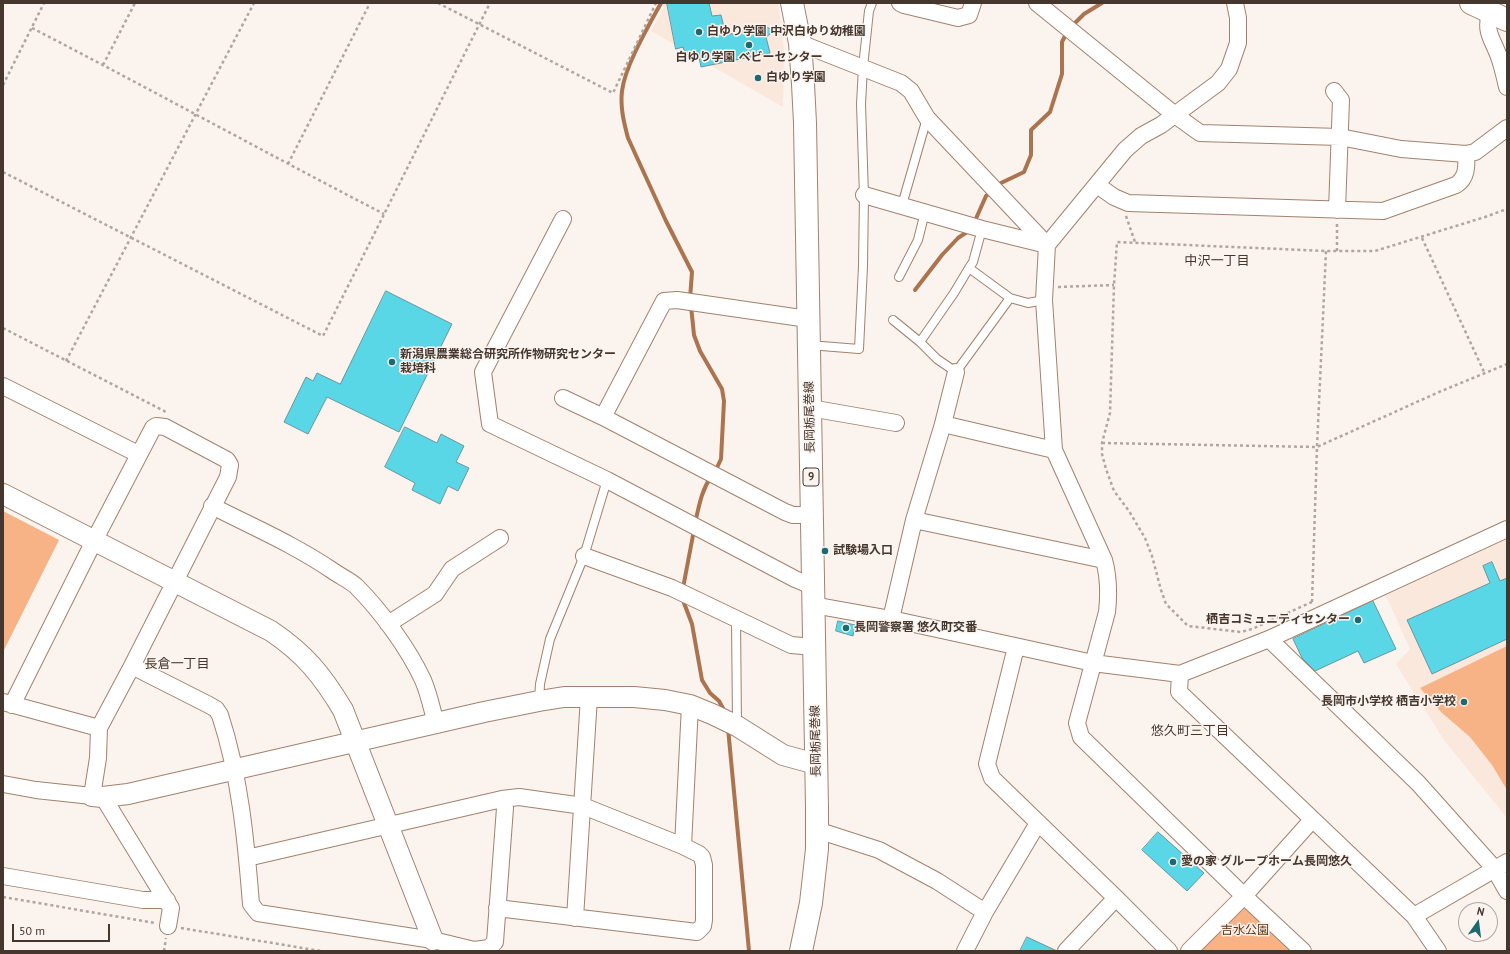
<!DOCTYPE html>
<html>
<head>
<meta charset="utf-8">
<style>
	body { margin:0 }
	#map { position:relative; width:1510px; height:954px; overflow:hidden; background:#faf3ee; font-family:"PT Sans",sans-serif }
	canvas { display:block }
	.frame { position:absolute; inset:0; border:4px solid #45372e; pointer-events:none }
	.north { position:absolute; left:1458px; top:902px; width:40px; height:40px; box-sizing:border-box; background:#faf3ee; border:1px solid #b2a8a1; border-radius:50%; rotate:14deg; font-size:11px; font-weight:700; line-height:16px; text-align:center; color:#45372e }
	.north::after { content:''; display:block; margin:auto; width:14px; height:18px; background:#1d6971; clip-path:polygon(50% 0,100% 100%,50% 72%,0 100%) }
	.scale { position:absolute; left:12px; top:924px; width:98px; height:18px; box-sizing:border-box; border:2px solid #45372e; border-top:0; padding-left:5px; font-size:12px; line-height:14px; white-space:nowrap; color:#45372e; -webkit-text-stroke:3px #faf3ee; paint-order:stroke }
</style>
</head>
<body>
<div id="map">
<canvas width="1510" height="954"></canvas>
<div class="frame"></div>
<div class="north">N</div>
<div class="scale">50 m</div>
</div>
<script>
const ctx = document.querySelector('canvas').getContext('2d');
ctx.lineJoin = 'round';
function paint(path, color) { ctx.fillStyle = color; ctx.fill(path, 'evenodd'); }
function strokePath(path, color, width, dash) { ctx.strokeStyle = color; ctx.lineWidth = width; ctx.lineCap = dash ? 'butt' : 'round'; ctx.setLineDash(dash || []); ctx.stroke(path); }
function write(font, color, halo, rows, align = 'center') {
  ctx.font = font + ' "PT Sans","Noto Sans JP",sans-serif'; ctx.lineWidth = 3; ctx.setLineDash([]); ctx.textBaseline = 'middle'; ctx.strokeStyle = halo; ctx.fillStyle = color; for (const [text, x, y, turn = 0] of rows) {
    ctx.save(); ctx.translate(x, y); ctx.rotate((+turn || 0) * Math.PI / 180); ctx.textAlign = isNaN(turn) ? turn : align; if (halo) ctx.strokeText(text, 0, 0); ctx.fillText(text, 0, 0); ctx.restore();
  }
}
paint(new Path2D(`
	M666,3H778L784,49L783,107L651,31Z
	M1507,538V818L1444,740L1396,664L1410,649L1389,602L1385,596Z`), '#fae8dd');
paint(new Path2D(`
	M3,511L59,540L3,652Z
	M1507,646V790L1492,765L1470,737L1441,712L1420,688Z
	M1244,902L1295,951H1198Z`), '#f7b386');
strokePath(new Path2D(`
	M661,3C648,27 625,66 622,91C620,107 624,123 628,138L666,221L692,272L690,299
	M1071,27L1084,14L1102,3
	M997,186L1001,183L1024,172L1031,155V130L1050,112L1062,74V42L1067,32
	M974,223L986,196L992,191
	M915,290L942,255L958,238L970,230
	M691,306L694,335L700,351L722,389L724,401L721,459L715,472
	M695,523C699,507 701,491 711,477
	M683,588L694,530
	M684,597V603L692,624L702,680L710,693L719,701L725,712
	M728,728L749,951`), '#ab734e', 4);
const building = new Path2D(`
	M667,3H709L712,16L721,15L726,35L765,26L774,31L766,37L770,53L701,67L698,52L685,55L683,47L676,49Z
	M386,291L452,324L399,432L327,397L308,434L284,422L306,377L313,381L317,373L340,384Z
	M405,427L437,443L441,434L464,446L456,462L469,468L458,491L448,486L440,504L412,490L415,483L385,467Z
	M1492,562L1500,581L1507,578V639L1432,674L1407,620L1490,583L1483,566Z
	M1373,601L1396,649L1364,663L1358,651L1315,671L1302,658L1293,639Z
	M838,621L855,625L853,636L836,631Z
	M1158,832L1204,873L1187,891L1142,850Z
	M1027,937L1057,951H1020Z`);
paint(building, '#5ad7e6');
strokePath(building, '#69969c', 1);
const service = new Path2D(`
	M902,205L927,118
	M899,277L918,240L925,212
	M1010,298L1028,303L1044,300
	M893,320L920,342L937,359L956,372L1010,298L969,268
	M920,342L954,293L969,268L973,262L982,229
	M809,345L859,349L863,266L864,195L861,104L863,67L869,11L872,3
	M736,619L737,724
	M539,701L540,684L550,639L584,556L607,480`);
const minor = new Path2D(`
	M900,3L904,5L958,18L969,15L973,3
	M1037,3L1175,115L1200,133L1340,137L1401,149L1466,154L1475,152L1507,128
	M1490,13C1484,34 1494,40 1500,60C1503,69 1505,78 1507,87
	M800,43L901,83L911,91L927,118L1047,245L1044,300L1054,450L1104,560C1109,578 1109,594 1107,612L1077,723L1081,737L1244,896L1303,951
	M1334,91L1341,100L1337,210
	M1097,185L1114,197L1128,203L1383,211L1456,185C1467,178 1467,166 1466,154
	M864,195L982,229L1047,245L1125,150L1141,136L1161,125L1218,83L1229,69L1238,43V18L1235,3
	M563,219L483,372L490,424L607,480L795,579L814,587
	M3,386L138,454
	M563,398L603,417L785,512L793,515H812
	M810,408L896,423
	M603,417L664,301L677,300L808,319
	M943,424L956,372
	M212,506C253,527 295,545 333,571C340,576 349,580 356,586C381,611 408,648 423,680C429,694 432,709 436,724
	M914,520L1104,560
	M584,556L672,588L791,645L814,647
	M813,605L891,619L1093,663L1180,674L1269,639L1507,529
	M891,619L914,520L943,424L1054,450
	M388,624L435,594L452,569L500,538
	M1269,639L1418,783L1494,868L1507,891
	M1016,647L987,764L992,778L1116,898L1169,951
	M132,666L209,705L216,709L220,715C240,776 246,841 251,904L258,913L433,940L474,950L489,948L495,942L505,808L502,799
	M1180,674L1179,692L1414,916L1438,951
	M3,702L99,728
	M3,784L36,790L92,796L98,758L99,728L132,666L228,477L230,465L227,460L165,427L156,426L153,428L94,541L12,705
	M103,797L171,908L168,926
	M817,830L879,850L937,881L985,912L1038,823
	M683,846L690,705
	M247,858L502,799L519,797L583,806L683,846L699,854L702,857L704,865V920L703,926L697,932L497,908
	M3,876L143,900H167
	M1414,916L1507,862
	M575,918L589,697
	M965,951L985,912
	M1066,951L1116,898
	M1189,951L1244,896L1312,820`);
const tertiary = new Path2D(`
	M3,494L271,631C305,654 322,675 343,710L433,940
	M92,796L103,797L128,794L484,712L539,701L564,697H634L665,700L690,705L712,714L737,726L783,755L816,764`);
const primary = new Path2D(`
	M792,3L800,43L803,84L805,123L817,807V849L811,903L801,951
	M1471,3L1507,20`);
strokePath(service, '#a2826e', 10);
strokePath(minor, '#a2826e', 18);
strokePath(tertiary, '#a2826e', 22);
strokePath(primary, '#a2826e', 24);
strokePath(new Path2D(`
	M438,3L613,93L656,3
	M32,28C150,89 266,153 384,214
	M103,65L135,3
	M3,85L44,3
	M288,164L370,3
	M3,172L323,336L490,3
	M1126,216L1135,242
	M1422,238L1485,374
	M1337,251V223
	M1058,287L1114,285
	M3,328L166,412
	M66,361L254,3
	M1102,443L1317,447L1439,392L1507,364
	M1312,602L1252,629L1241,632L1188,626L1166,604L1161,590L1152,556L1145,538L1129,511L1114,491L1106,469L1102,454V443L1110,413L1114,285L1117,242L1326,251H1375L1485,217L1507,209
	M1312,602L1317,447L1326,251
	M3,897L155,923
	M181,928L321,951
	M164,951L166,938`), '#b0a69f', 2.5, [3, 3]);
strokePath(service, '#fff', 8);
strokePath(minor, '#fff', 16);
strokePath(tertiary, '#fff', 20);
strokePath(primary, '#fff', 22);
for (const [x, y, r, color] of [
	[699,32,4,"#1d6971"],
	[749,45,4,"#1d6971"],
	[758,78,4,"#1d6971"],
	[392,362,4,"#1d6971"],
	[825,551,4,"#1d6971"],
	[1358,620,4,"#1d6971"],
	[846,628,4,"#1d6971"],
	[1464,702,4,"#1d6971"],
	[1173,862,4,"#1d6971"]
]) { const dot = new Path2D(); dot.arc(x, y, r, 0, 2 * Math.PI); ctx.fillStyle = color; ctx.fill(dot); strokePath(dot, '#faf3ee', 1.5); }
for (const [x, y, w] of [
	[811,477,16]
]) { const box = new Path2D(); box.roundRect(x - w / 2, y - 9, w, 18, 3); ctx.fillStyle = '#faf3ee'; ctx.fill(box); strokePath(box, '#45372e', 1); }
write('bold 11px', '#45372e', null, [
	["9",811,477]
]);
write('bold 12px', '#45372e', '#faf3ee', [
	["白ゆり学園 中沢白ゆり幼稚園",707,32],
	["白ゆり学園 ベビーセンター",749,58,"center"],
	["白ゆり学園",766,78],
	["新潟県農業総合研究所作物研究センター",400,355],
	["栽培科",400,369],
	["試験場入口",833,551],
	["栖吉コミュニティセンター",1350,620,"right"],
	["長岡警察署 悠久町交番",854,628],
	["長岡市小学校 栖吉小学校",1456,702,"right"],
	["愛の家 グループホーム長岡悠久",1181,862]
], 'left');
write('12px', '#45372e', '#faf3ee', [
	["長岡栃尾巻線",810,417,-91],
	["長岡栃尾巻線",816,741,-91]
]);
write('12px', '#62320b', '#faf3ee', [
	["吉水公園",1245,931]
]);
write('13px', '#45372e', '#faf3ee', [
	["中沢一丁目",1217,261],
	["長倉一丁目",177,664],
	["悠久町三丁目",1190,731]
]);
</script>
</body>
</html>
